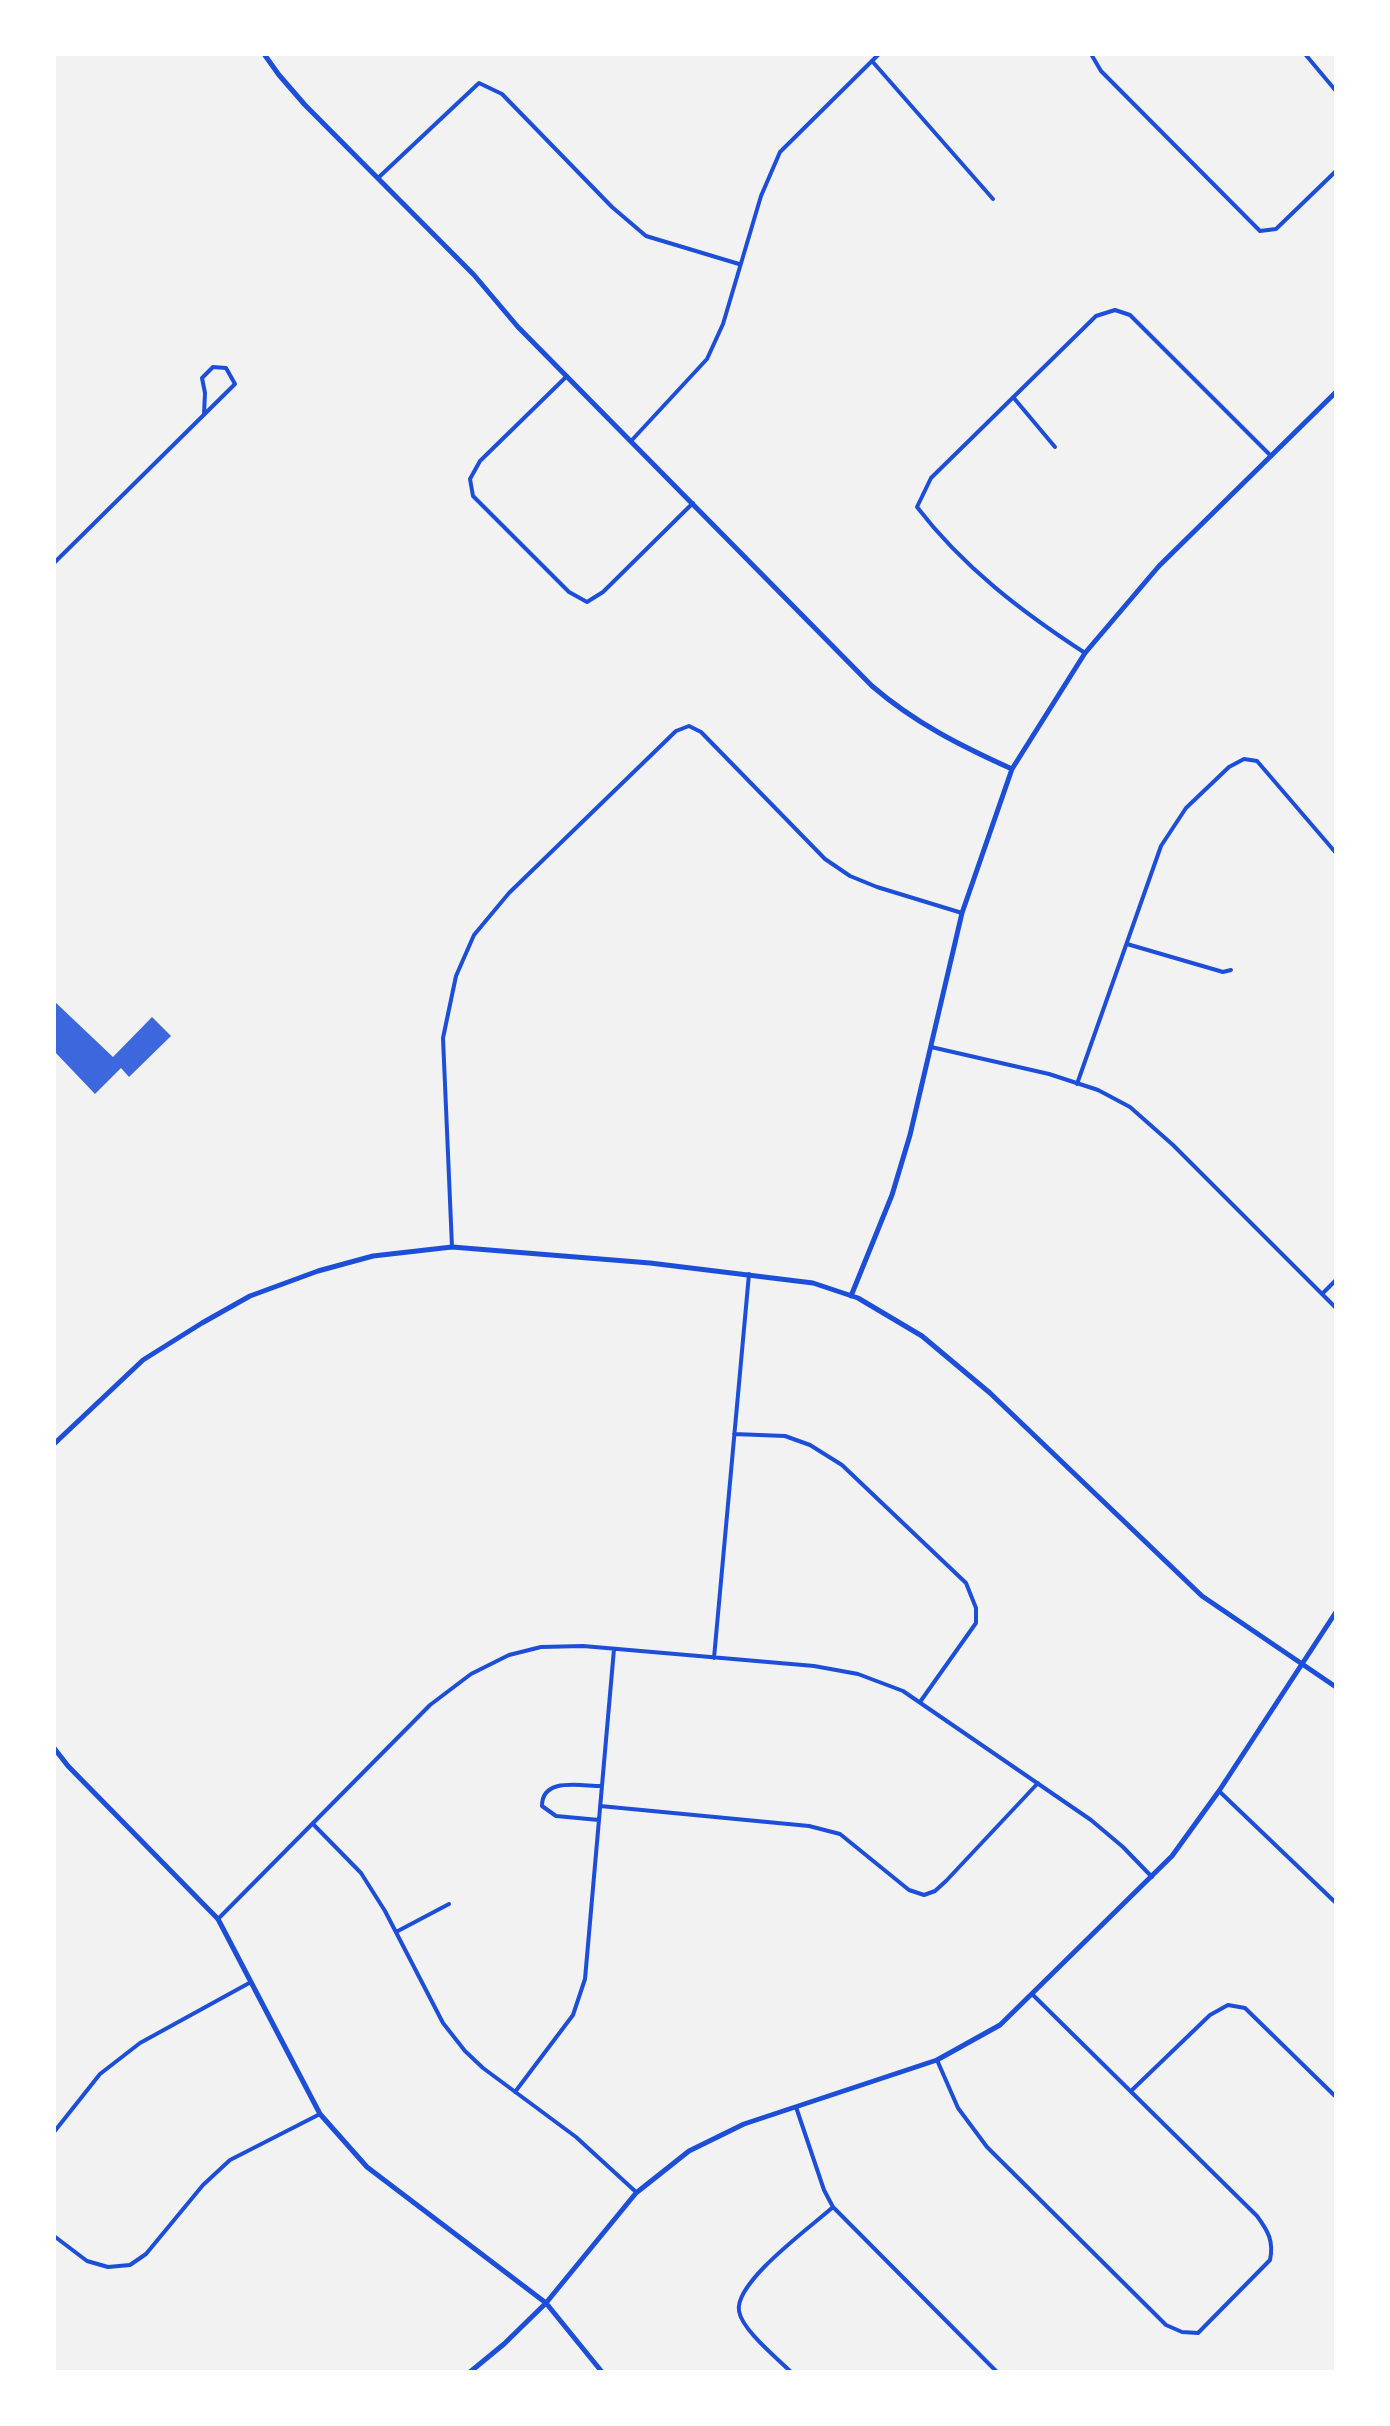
<!DOCTYPE html>
<html>
<head>
<meta charset="utf-8">
<style>
	body { margin:0 }
	#map { position:relative; width:1390px; height:2426px; overflow:hidden; background:#f2f2f2; font-family:Karla,sans-serif }
	canvas { display:block }
	.frame { position:absolute; inset:0; border:56px solid #fff; pointer-events:none }
</style>
</head>
<body>
<div id="map">
<canvas width="1390" height="2426"></canvas>
<div class="frame"></div>
</div>
<script>
const ctx = document.querySelector('canvas').getContext('2d');
ctx.lineJoin = 'round';
function paint(path, color) { ctx.fillStyle = color; ctx.fill(path, 'evenodd'); }
function strokePath(path, color, width, dash) { ctx.strokeStyle = color; ctx.lineWidth = width; ctx.lineCap = dash ? 'butt' : 'round'; ctx.setLineDash(dash || []); ctx.stroke(path); }
paint(new Path2D(`
	M54,1001L113,1057L152,1017L171,1036L129,1077L121,1068L95,1094L54,1051Z`), '#3d67dc');
strokePath(new Path2D(`
	M1091,54L1101,71L1260,231L1276,229L1336,171
	M1305,54L1336,91
	M872,61L993,199
	M378,178L479,83L502,94L612,207L646,236L739,264
	M567,376L480,461L470,479L473,496L569,592L587,602L603,592L693,503
	M1013,397L1055,447
	M632,440L707,359L723,324L761,196L780,152L879,54
	M54,563L235,384L226,368L213,367L202,378L205,393L204,414
	M1085,653C1022,612 963,567 917,507L931,478L1096,316L1115,310L1130,315L1271,456
	M1127,944L1223,972L1231,970
	M931,1047L1049,1074L1098,1090L1130,1107L1173,1145L1336,1308
	M1077,1084L1161,846L1186,808L1229,767L1244,759L1257,761L1336,853
	M452,1247L443,1038L456,976L474,935L509,893L676,731L689,726L701,732L825,859L850,876L877,887L962,913
	M1322,1294L1336,1280
	M734,1434L785,1436L810,1445L842,1465L966,1583L976,1608V1623L920,1702
	M714,1658L749,1274
	M1219,1791L1336,1903
	M600,1806L809,1826L840,1834L909,1890L924,1895L935,1891L946,1881L1038,1783
	M599,1820L556,1816L542,1806C542,1777 580,1786 601,1786
	M313,1824L361,1873L385,1911L443,2023L465,2051L483,2068L576,2137L636,2192
	M218,1919L430,1705L471,1674L509,1655L541,1647L583,1646L814,1666L858,1674L903,1691L1091,1820L1123,1847L1152,1877
	M396,1932L449,1904
	M937,2060L958,2108L987,2147L1166,2325L1182,2332L1198,2333L1270,2260C1274,2241 1268,2231 1257,2216L1032,1994
	M1131,2091L1210,2015L1228,2005L1245,2008L1336,2097
	M515,2092L573,2015L585,1979L614,1649
	M796,2107L824,2190L833,2207L997,2372
	M54,2132L100,2074L140,2043L251,1982
	M54,2236L87,2261L108,2267L130,2265L146,2254L203,2185L230,2160L320,2114
	M791,2372C777,2358 742,2330 739,2311C734,2282 812,2226 833,2207`), '#1d4ed8', 4);
strokePath(new Path2D(`
	M264,54L279,75L305,105L474,275L518,327L872,686C915,723 961,746 1012,769
	M851,1296L892,1195L910,1135L962,913L1012,769L1085,653L1159,566L1336,392
	M54,1444L143,1360L202,1323L250,1296L318,1271L373,1256L452,1247L650,1263L813,1283L858,1298L922,1336L990,1393L1202,1596L1336,1687
	M54,1748L68,1766L218,1919L320,2114L367,2167L546,2303L602,2372
	M470,2372L504,2344L546,2303L636,2193L689,2151L744,2124L937,2060L1000,2025L1172,1856L1219,1791L1336,1612`), '#1d4ed8', 5);
</script>
</body>
</html>
